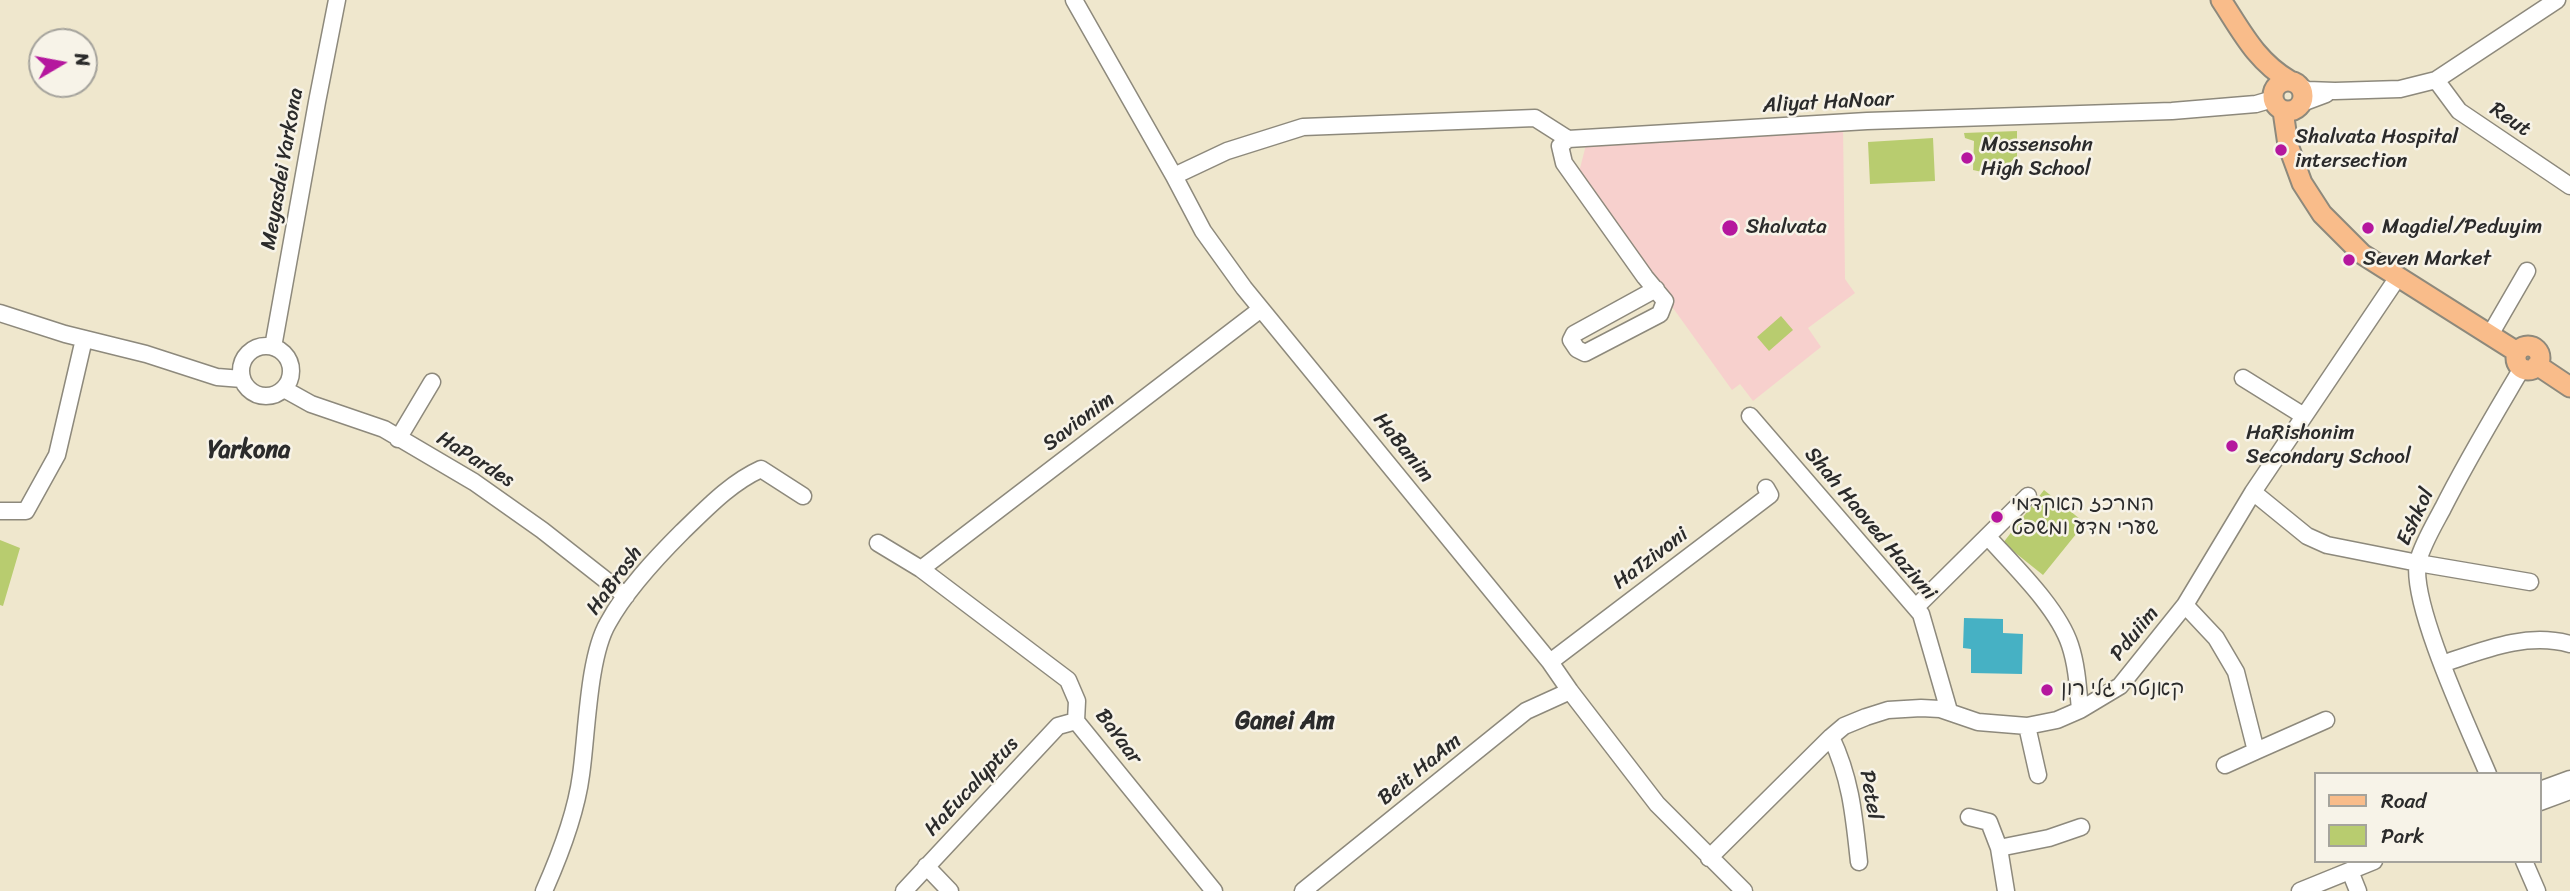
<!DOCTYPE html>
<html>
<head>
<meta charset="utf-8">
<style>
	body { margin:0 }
	#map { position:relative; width:2570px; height:891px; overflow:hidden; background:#efe7cd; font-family:Sriracha,sans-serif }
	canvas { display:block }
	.legend { position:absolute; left:2314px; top:772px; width:228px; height:91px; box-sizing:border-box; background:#f7f3e8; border:2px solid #a5a39c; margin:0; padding:9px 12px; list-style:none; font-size:21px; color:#2b2b2b }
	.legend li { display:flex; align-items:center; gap:14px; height:35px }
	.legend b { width:35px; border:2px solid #a5a39c }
	.north { position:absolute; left:28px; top:28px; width:70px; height:70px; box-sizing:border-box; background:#f7f3e8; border:2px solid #a5a39c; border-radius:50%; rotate:80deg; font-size:19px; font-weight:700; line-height:28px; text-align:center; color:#2b2b2b }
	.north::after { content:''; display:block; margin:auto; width:24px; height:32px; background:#b5179e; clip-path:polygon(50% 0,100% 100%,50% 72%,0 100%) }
</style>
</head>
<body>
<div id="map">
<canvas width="2570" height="891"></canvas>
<ul class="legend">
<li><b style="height:9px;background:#f9bc8a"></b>Road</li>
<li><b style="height:19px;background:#b8cc6f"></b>Park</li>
</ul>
<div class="north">N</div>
</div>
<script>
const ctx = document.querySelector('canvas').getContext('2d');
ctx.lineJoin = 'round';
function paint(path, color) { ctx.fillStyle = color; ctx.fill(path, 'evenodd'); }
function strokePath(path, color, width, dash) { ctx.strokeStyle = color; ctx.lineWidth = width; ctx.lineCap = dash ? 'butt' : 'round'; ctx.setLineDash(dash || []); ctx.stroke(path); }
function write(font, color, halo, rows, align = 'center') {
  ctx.font = font + ' Sriracha,"Playpen Sans Hebrew",sans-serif'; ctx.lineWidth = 5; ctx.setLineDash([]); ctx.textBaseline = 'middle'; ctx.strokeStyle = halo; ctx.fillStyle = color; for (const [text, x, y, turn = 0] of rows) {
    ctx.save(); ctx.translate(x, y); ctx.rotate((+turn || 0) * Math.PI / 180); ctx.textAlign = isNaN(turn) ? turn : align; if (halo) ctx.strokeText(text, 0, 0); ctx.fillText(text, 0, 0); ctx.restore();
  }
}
paint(new Path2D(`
	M1843,127L1845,279L1855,293L1808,328L1821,347L1753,401L1740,384L1732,390L1578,176L1587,141Z`), '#f7d0cd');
paint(new Path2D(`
	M2017,131V157L2009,163L2011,176L2007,178L1998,168L1987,173L1973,170L1974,141L1965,138L1964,133Z
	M1933,138L1935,181L1870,184L1868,142Z
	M1781,316L1793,330L1769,351L1757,337Z
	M2044,490L2085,523L2043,575L2003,543Z
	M0,540L20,548L3,606L0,605Z`), '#b8cc6f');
paint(new Path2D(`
	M1964,618L2003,619V633L2023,634L2022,674L1971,673V649L1963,648Z`), '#46b1c4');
const minor = new Path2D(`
	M1074,0L1174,176L1203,231L1244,288L1550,662L1570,691L1657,804L1744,891
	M2436,80L2459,111L2570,186
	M2299,86L2307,90L2335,91L2400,89L2436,80L2557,0
	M2302,103L2326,94
	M1174,176L1227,151L1303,127L1535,118L1568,139
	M1656,289L1574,334L1571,340L1577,349L1585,353L1660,314L1665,301L1645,277L1564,163L1560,146L1568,139L1867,121L2172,111L2256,104L2273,99
	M0,313L65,334L146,354L217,377L242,379
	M2494,328L2527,271
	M241 371a25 25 0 1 1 50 0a25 25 0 1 1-50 0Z
	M273,347L317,102L337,0
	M2243,378L2304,416
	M284,389L311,404L384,429L474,482L542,530L626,596
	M1750,416L1921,614L1949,711
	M398,439L432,382
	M2253,492L2307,536L2327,545L2418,563L2530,582
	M0,511H26L57,455L84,339
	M1988,537C2014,566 2058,608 2070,645C2077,666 2078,688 2080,710
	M878,543L921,569L1068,680L1077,701L1076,721L1214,891
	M921,569L1261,309
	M2185,605L2216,638L2236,672L2256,751L2326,720
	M1916,607L2028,496
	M1550,662L1770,495L1766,488
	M2442,664C2484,650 2526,632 2570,644
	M2027,726L2038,775
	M1831,737C1851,779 1854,816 1859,862
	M2225,765L2256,751
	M2488,774C2470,731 2409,602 2418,561C2423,543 2434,525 2443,508C2467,460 2495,414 2522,368
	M2540,790L2570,779
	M2540,802L2570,791
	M1969,817L1989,822L1999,848L2006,891
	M1999,848L2049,838L2081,827
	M1709,858L1831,737L1844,726L1866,717L1888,710L1921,708L1940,709L1978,722L2027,726L2057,720L2080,710L2120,686L2185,605L2253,492L2398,277
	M2524,861L2537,891
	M926,866L950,891
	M2350,871L2358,891
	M544,891C560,855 576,814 581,775C587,734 588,657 608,623C626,590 655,559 682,532C706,509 730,483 761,469L803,496
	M904,891L1058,726L1076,721
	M1303,891L1526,711L1570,691
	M2300,891L2374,861`);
const major = new Path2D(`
	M2221,0C2242,32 2256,61 2290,81
	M2273 96a15 15 0 1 1 30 0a15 15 0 1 1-30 0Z
	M2283,111L2288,145L2302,183L2322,214L2362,254L2517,352
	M2516 358a12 12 0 1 1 24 0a12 12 0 1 1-24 0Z
	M2537,365L2570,387`);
strokePath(minor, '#8d897c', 19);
strokePath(major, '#8d897c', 23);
strokePath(minor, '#fff', 16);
strokePath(major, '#f9bc8a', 19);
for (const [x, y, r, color] of [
	[2281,150,7,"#b5179e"],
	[1967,158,7,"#b5179e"],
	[1730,228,9,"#b5179e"],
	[2368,228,7,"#b5179e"],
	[2349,260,7,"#b5179e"],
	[2232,446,7,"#b5179e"],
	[1997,517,7,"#b5179e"],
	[2047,690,7,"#b5179e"]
]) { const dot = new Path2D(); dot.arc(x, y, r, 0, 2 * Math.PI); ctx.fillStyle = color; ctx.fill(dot); strokePath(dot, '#f7f3e8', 2.5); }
write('21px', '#2b2b2b', '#f7f3e8', [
	["Aliyat HaNoar",1828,103,-3],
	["Reut",2510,120,34],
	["Meyasdei Yarkona",283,169,-80],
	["Savionim",1079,422,-37],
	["HaBanim",1403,448,51],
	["HaPardes",475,460,32],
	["Eshkol",2416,517,-65],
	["Shah Haoved Hazivni",1870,524,50],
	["HaTzivoni",1651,559,-37],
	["HaBrosh",615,581,-54],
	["Pduiim",2135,634,-51],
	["BaYaar",1118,737,53],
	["Beit HaAm",1420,770,-39],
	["HaEucalyptus",972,787,-47],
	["Petel",1870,795,80]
]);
write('21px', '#2b2b2b', '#f7f3e8', [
	["Shalvata Hospital",2295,138],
	["intersection",2295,162],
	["Mossensohn",1981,146],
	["High School",1981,170],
	["Shalvata",1746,228],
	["Magdiel/Peduyim",2382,228],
	["Seven Market",2363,260],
	["HaRishonim",2246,434],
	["Secondary School",2246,458],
	["המרכז האקדמי",2011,505],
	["שערי מדע ומשפט",2011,529],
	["קאנטרי גלי רון",2061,690]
], 'left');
write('bold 24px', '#2b2b2b', '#f7f3e8', [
	["Yarkona",249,451],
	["Ganei Am",1285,722]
]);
</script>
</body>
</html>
